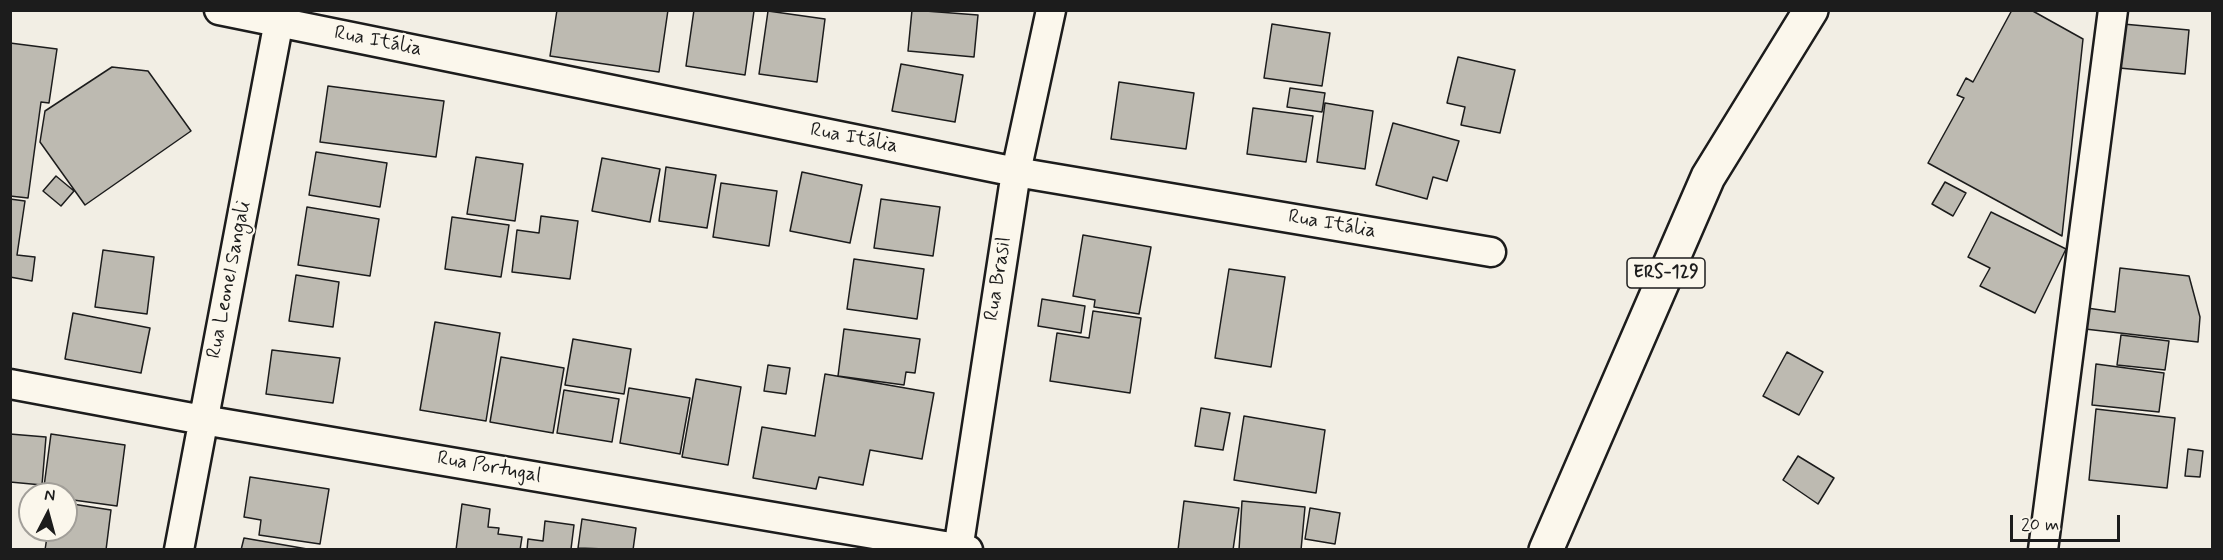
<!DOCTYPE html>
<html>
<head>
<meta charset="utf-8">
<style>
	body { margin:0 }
	#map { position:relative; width:2223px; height:560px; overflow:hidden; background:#f2eee4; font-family:Mynerve,sans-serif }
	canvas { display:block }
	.frame { position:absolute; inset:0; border:12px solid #1c1c1c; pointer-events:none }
	.north { position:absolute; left:18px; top:482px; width:60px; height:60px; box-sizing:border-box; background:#fbf7ec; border:2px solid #a29f99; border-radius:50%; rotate:6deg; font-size:16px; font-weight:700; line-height:24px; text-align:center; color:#1c1c1c }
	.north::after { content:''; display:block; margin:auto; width:21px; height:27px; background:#1c1c1c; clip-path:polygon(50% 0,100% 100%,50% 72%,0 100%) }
	.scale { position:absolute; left:2010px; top:515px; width:110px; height:27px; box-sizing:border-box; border:3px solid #1c1c1c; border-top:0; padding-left:8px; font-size:18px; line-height:21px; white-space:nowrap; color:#1c1c1c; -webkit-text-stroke:4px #fbf7ec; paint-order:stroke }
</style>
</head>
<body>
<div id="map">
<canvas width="2223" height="560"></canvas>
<div class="frame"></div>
<div class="north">N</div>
<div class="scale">20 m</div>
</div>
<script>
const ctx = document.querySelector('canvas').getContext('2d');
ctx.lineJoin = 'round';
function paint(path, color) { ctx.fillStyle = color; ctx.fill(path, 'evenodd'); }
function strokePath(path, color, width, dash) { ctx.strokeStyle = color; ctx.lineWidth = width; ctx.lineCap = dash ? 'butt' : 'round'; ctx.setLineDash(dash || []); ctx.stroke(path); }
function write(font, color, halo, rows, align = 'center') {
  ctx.font = font + ' Mynerve,sans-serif'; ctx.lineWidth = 4.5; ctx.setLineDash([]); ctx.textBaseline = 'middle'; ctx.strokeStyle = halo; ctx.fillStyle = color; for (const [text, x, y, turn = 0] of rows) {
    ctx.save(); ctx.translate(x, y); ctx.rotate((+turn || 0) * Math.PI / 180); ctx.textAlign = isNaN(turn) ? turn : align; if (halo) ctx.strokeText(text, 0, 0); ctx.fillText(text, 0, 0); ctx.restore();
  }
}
const building = new Path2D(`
	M557,10H668L659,72L550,56Z
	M694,10L754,11L745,75L686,66Z
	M912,10L978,15L974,57L908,51Z
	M2012,10H2031L2083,39L2062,236L1928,163L1964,98L1957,95L1966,78L1973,82Z
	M768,11L825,19L817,82L759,74Z
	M1272,24L1330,33L1322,86L1264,78Z
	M2123,24L2189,30L2185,74L2119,68Z
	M10,43L57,49L49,103L41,102L28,198L10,196Z
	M1458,57L1515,70L1500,133L1461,125L1465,107L1447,103Z
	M901,64L963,75L955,122L892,111Z
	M112,67L148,71L191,131L85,205L40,142L45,111Z
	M1119,82L1194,93L1186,149L1111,139Z
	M328,86L444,101L436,157L320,142Z
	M1290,88L1325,93L1322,112L1287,107Z
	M1325,103L1373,111L1365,169L1317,162Z
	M1253,108L1313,116L1306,162L1247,154Z
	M1393,123L1459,141L1447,181L1433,177L1427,199L1376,185Z
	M316,152L387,163L380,207L309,195Z
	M476,157L523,164L515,221L467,214Z
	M602,158L660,169L650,222L592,211Z
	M666,167L716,175L707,228L659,221Z
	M802,172L862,185L850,243L790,231Z
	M56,176L74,191L61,206L43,191Z
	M1945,182L1966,193L1953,216L1932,204Z
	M721,183L777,191L769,246L713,237Z
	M10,199L25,201L17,255L35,257L32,281L10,277Z
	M881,199L940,207L933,256L874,248Z
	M307,207L379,219L370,276L298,265Z
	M1991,212L2066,249L2035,313L1980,286L1990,268L1968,257Z
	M541,216L578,221L570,279L512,272L517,230L539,233Z
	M452,217L509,225L501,277L445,269Z
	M1083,235L1151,247L1139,314L1094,307L1095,300L1073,296Z
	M103,250L154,257L147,314L95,307Z
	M854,259L924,269L917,319L847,309Z
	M2120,268L2189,276L2200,317L2198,342L2085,329L2087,308L2115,312Z
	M1229,269L1285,277L1271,367L1215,358Z
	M296,275L339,282L333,327L289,321Z
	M1042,299L1085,306L1081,333L1038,326Z
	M1093,311L1141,318L1130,393L1050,381L1057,333L1089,338Z
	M73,313L150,328L141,373L65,359Z
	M435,322L500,333L486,421L420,410Z
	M844,329L920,339L915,373L906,372L904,385L838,376Z
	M2121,335L2169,341L2165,370L2117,365Z
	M573,339L631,349L624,394L565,385Z
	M272,350L340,358L333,403L266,394Z
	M1787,352L1823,372L1799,415L1763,396Z
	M501,357L564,368L553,433L490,422Z
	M2096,364L2164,373L2159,412L2092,405Z
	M768,365L790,368L786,394L764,391Z
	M825,374L934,393L922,459L870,450L863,485L819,477L816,489L753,478L762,427L815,436Z
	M696,379L741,387L728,465L682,457Z
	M629,388L690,398L680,454L620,443Z
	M564,390L619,399L612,442L557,433Z
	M1201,408L1230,413L1223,450L1195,446Z
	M2096,409L2175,418L2167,488L2089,480Z
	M1244,416L1325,430L1316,493L1234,480Z
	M10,434L46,437L42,485L10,482Z
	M51,434L125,445L117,506L66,499V494H43Z
	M2188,449L2203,451L2200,477L2185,476Z
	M1798,456L1834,478L1818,504L1783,480Z
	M250,477L329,489L320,544L259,535L261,520L244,517Z
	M1184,501L1239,508L1233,550H1178Z
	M1242,501L1305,507L1301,550H1239Z
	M66,503L111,510L106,550H45L48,530H66Z
	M462,504L490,509L488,527L499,528L498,534L522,537L520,550H456Z
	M1310,508L1340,513L1335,544L1305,539Z
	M582,519L636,528L633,550L578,548Z
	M545,521L574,525L571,549L576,550H527L528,539L543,541Z
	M244,538L313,550H241Z`);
paint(building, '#bdbab1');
strokePath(building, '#1c1c1c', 1.5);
const minor = new Path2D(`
	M219,10L1016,172L1491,252
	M10,384L203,420L968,550
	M179,550L281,10
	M958,550L1016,172L1051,10
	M2043,550L2113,10`);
const primary = new Path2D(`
	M1546,550L1708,177L1811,10`);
strokePath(minor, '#1c1c1c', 33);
strokePath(primary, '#1c1c1c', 38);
strokePath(minor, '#fbf7ec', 28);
strokePath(primary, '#fbf7ec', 33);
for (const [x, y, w] of [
	[1666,273,78]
]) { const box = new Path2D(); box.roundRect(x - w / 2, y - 15, w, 30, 4.5); ctx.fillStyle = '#fbf7ec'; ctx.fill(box); strokePath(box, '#1c1c1c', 1.5); }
write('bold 18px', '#1c1c1c', null, [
	["ERS-129",1666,273]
]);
write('20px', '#1c1c1c', '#fbf7ec', [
	["Rua Itália",378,42,11],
	["Rua Itália",854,139,11],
	["Rua Itália",1332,225,10],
	["Rua Brasil",999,279,-81],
	["Rua Leonel Sangali",230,280,-79],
	["Rua Portugal",489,468,10]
]);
</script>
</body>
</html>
